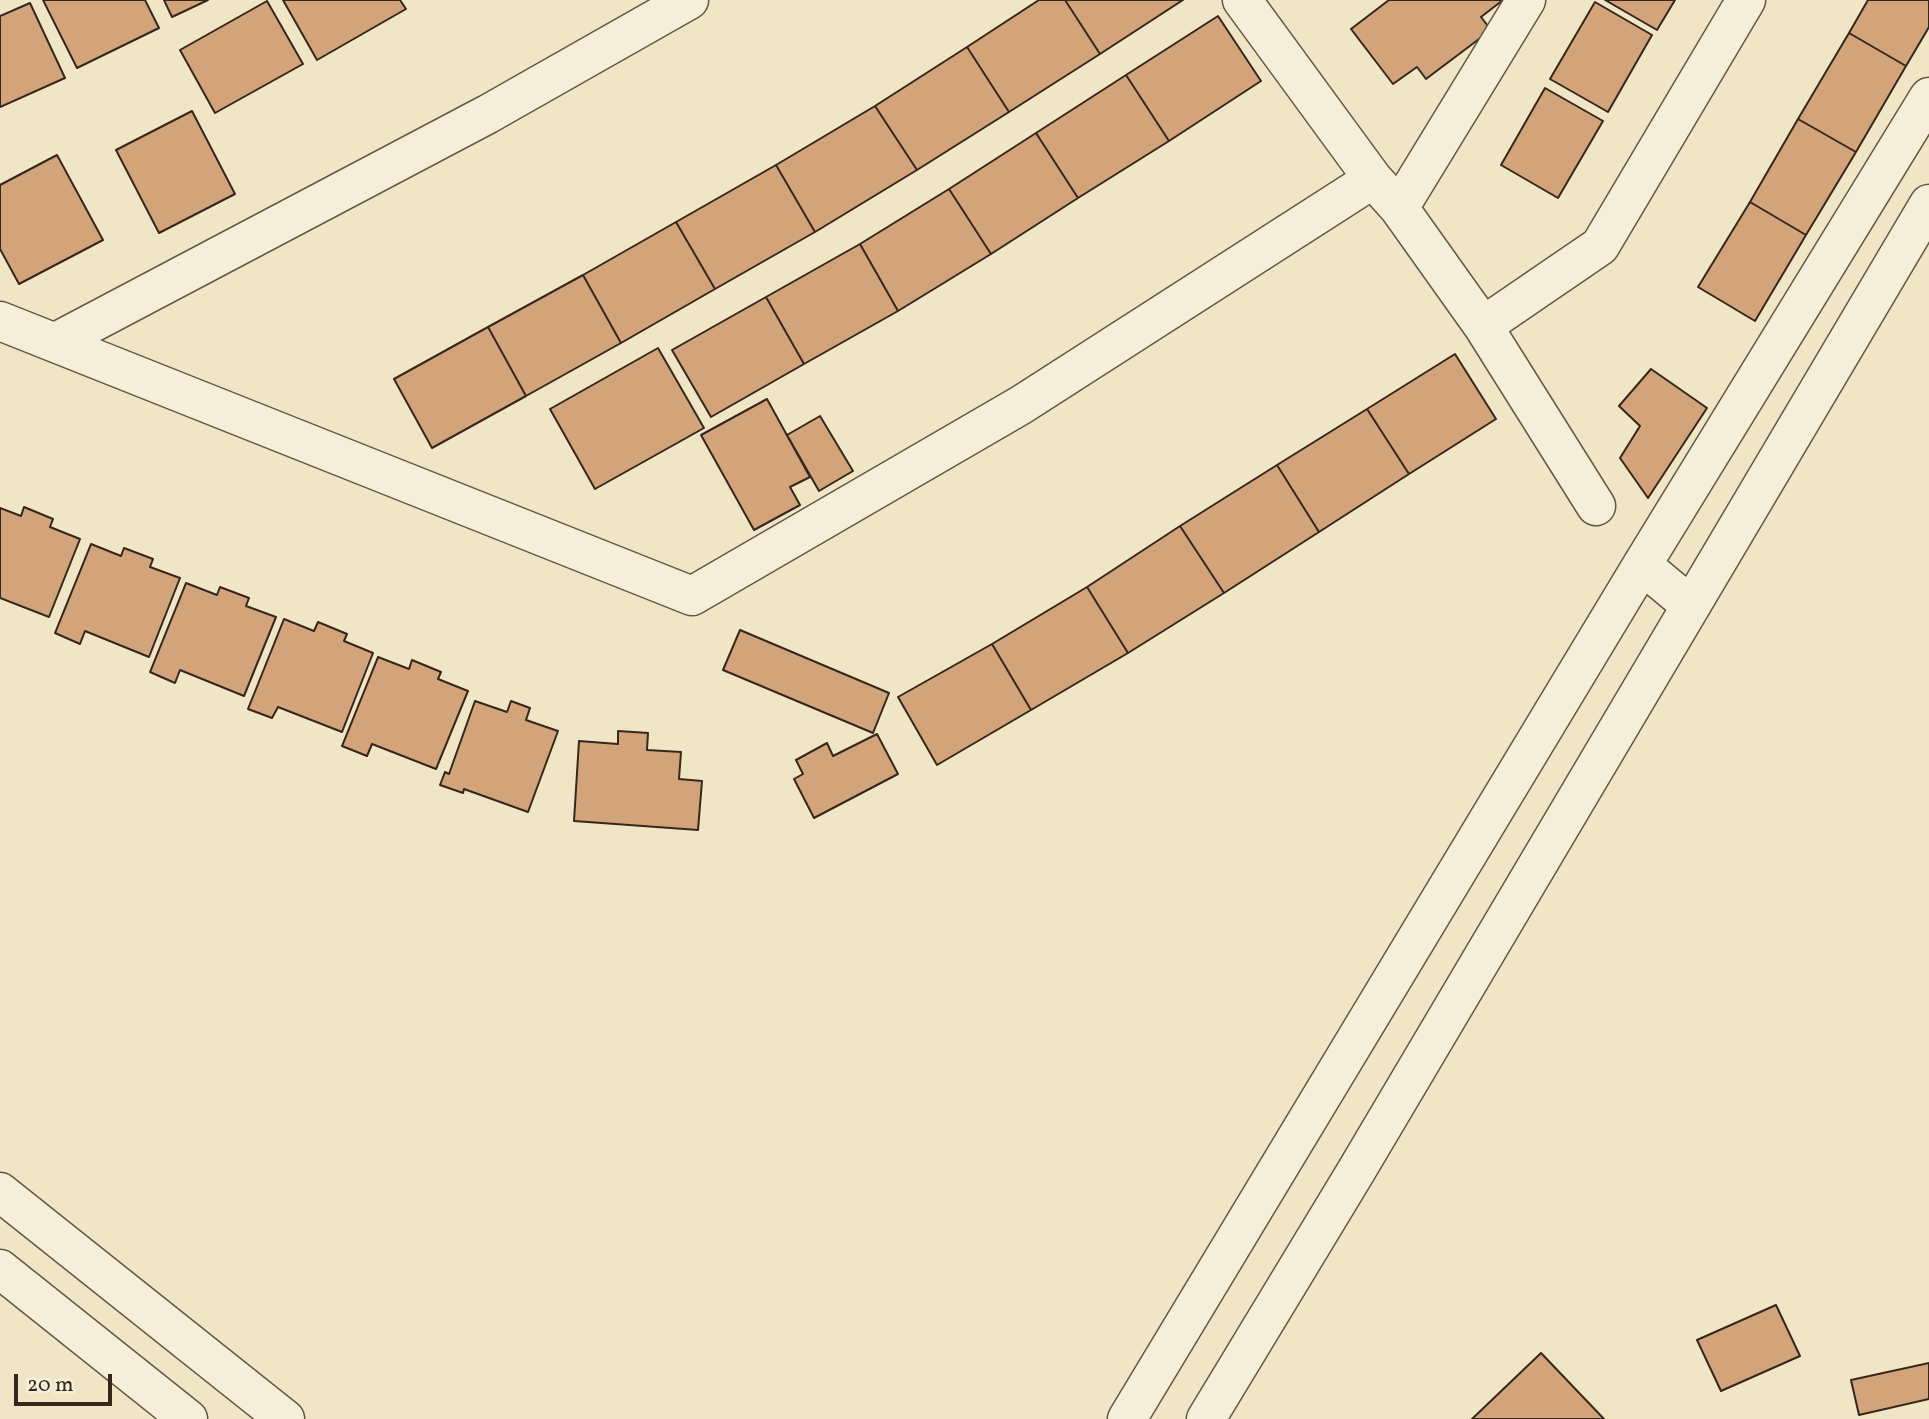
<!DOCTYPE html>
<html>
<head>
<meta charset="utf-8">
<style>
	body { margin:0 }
	#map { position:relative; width:1929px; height:1419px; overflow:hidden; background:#f0e6c5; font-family:Vollkorn,serif }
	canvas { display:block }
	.scale { position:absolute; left:14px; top:1374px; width:98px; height:32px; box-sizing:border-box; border:4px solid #35271d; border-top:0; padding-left:9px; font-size:21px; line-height:24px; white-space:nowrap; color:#35271d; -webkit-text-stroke:5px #f5efd9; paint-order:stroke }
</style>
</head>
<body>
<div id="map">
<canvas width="1929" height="1419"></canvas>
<div class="scale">20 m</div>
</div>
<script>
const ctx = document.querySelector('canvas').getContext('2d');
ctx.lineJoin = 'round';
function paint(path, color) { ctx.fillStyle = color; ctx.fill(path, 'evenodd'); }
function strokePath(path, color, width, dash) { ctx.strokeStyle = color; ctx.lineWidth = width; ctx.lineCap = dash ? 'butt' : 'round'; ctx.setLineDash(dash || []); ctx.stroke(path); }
const building = new Path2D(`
	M43,0H145L159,28L77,68Z
	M164,0H208L172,17Z
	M283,0H400L406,9L317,60Z
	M1039,0H1065L1100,54L1009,112L967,47Z
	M1065,0H1183L1100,54Z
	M1389,0H1503L1481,17L1491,30L1426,79L1417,67L1393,84L1351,29Z
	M1605,0H1675L1657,30Z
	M1868,0H1929V27L1906,66L1849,33Z
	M267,1L303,64L215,113L180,50Z
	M1595,2L1652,35L1608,112L1550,79Z
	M30,3L65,78L0,107V16Z
	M1218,16L1261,81L1169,141L1126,75Z
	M1849,33L1906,66L1856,152L1798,119Z
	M967,47L1009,112L917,170L875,106Z
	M1126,75L1169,141L1078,198L1036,133Z
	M1545,88L1603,121L1558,198L1501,165Z
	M875,106L917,170L815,232L776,165Z
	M192,111L235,194L159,233L116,150Z
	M1798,119L1856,152L1806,235L1750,202Z
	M1036,133L1078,198L991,254L949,189Z
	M57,155L103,240L19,284L0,249V185Z
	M776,165L815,232L715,289L676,222Z
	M949,189L991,254L898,311L860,244Z
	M1750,202L1806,235L1755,321L1698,287Z
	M676,222L715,289L621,343L583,275Z
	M860,244L898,311L804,364L766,297Z
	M583,275L621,343L526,396L488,327Z
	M766,297L804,364L711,417L672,350Z
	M488,327L526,396L432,448L394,379Z
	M658,348L704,428L595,489L550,409Z
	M1455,354L1496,419L1409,474L1367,409Z
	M1651,369L1707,408L1648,498L1620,458L1640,426L1619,406Z
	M767,399L810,477L790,487L800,505L754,530L701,435Z
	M1367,409L1409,474L1319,532L1277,465Z
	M820,416L853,471L819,491L787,435Z
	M1277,465L1319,532L1224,593L1180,526Z
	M24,507L53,519L50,527L80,539L49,617L0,598V508L21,516Z
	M1180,526L1224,593L1128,653L1087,587Z
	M91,544L121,556L124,548L153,559L150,567L180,578L149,657L85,631L80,644L55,633Z
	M186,583L217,595L220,587L249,598L246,606L276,617L244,696L180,670L175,683L150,672Z
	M1087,587L1128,653L1031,710L992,644Z
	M284,619L314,631L318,622L347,634L344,641L373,653L342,732L278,707L272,718L248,709Z
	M740,630L889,693L873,733L723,670Z
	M992,644L1031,710L937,765L898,697Z
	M378,657L409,669L412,660L441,672L438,679L468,691L436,769L372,744L367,756L342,746Z
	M475,701L507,712L511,701L530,708L526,720L558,731L528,812L464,789L463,793L440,785L445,772L449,774Z
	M618,731L648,733L647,750L681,752L679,779L702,781L698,830L574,821L579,741L618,744Z
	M877,734L898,774L814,818L794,779L803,774L796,760L827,743L833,756Z
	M1776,1305L1800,1356L1721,1391L1697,1340Z
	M1541,1353L1604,1419H1472Z
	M1929,1363V1399L1859,1415L1851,1380Z`);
paint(building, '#d3a37a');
strokePath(building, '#35271d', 2);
const minor = new Path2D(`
	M1242,0L1373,179L1399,208L1483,326L1596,506
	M1399,208L1526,0
	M0,321L692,596L1021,405L1373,179
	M1483,326L1600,246L1746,0
	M56,342L488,114L689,0
	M1642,565L1690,605
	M1127,1419L1642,565L1929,97
	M1206,1419L1355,1173L1929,204`);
const tertiary = new Path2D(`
	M0,1192L285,1419
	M0,1269L188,1419`);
strokePath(minor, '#645747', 41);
strokePath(tertiary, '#645747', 41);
strokePath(minor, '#f5efd9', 38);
strokePath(tertiary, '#f5efd9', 38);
</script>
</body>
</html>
